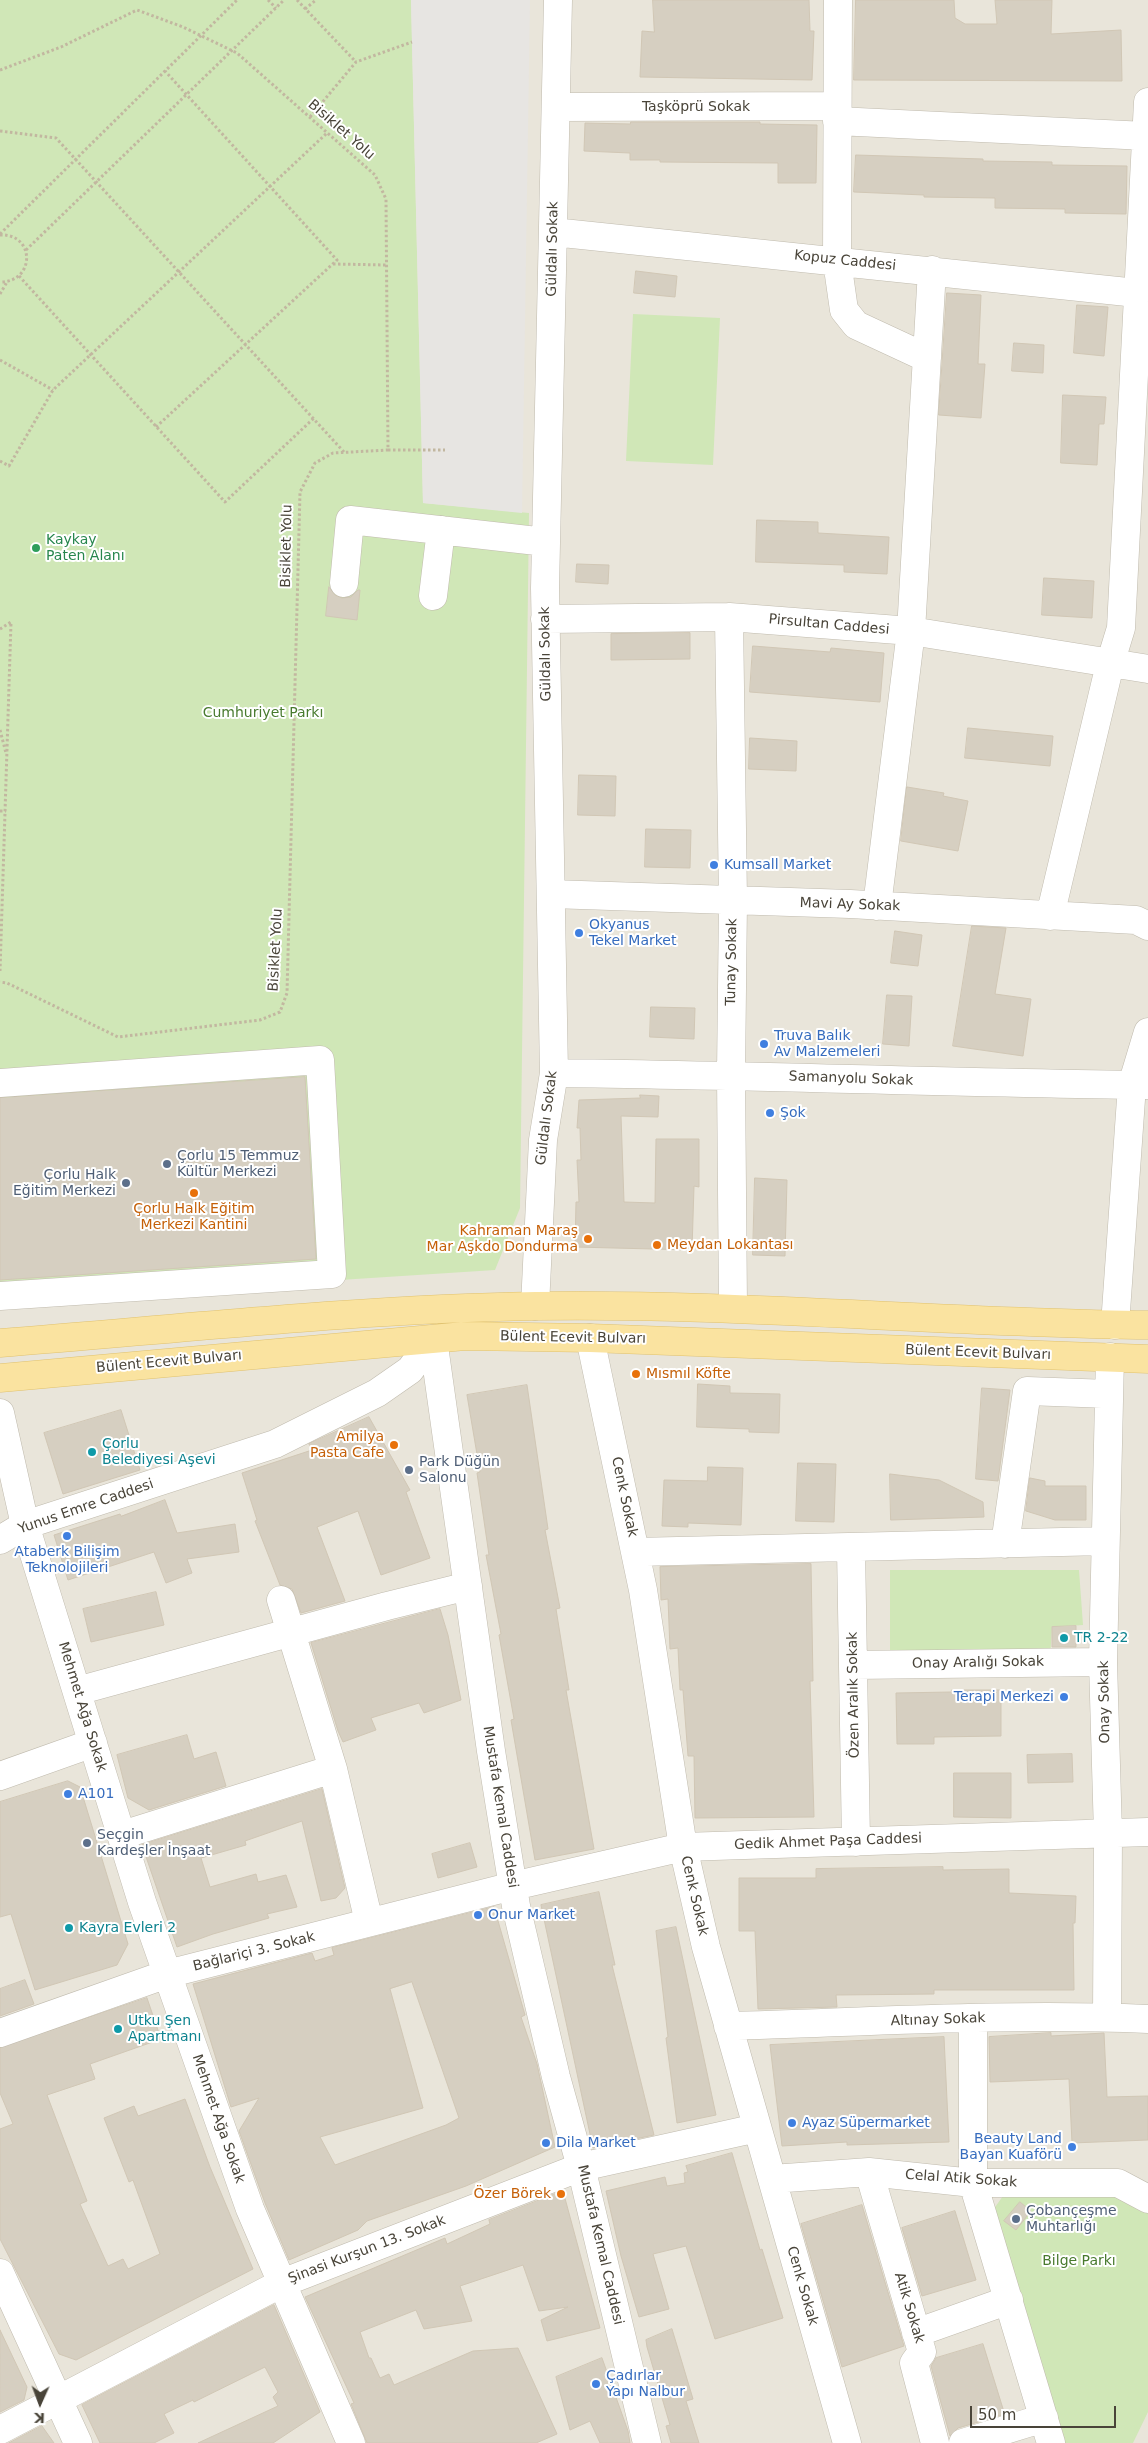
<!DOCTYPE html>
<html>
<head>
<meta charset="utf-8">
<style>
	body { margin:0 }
	#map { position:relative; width:1148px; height:2443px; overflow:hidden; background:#f5f3ec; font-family:"DejaVu Sans",sans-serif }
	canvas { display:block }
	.north { position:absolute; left:15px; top:2378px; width:50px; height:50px; -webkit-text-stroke:4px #fff; paint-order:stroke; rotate:182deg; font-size:14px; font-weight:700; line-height:20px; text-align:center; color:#494439 }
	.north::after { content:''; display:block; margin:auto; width:18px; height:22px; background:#494439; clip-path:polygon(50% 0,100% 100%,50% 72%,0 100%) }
	.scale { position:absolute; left:970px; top:2406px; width:146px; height:22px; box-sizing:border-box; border:2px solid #494439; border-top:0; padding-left:6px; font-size:15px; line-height:18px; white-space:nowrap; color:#494439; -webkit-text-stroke:4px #fff; paint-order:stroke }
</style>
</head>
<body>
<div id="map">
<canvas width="1148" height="2443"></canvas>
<div class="north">K</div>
<div class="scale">50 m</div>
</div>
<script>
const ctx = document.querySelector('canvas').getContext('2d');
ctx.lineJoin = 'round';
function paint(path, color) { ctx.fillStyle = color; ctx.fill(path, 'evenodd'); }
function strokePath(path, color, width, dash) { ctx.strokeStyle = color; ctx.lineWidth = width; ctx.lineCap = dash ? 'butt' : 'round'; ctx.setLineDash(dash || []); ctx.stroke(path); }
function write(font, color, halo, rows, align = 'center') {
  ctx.font = font + ' "DejaVu Sans",sans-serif'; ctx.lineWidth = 4; ctx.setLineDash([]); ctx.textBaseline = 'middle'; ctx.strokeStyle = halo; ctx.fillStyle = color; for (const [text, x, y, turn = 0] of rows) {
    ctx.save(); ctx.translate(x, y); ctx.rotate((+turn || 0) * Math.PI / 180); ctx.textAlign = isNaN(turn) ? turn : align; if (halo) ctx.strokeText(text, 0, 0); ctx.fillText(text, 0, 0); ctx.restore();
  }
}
paint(new Path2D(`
	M0,0H1148V2443H0Z`), '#e9e5da');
paint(new Path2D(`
	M0,0H411L423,503L529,513L520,1208L495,1270L340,1280L0,1310Z
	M633,314L720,318L713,465L626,461Z
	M890,1570H1079L1083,1625L1052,1627L1050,1659L890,1661Z
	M1116,2191L1148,2212V2412L1133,2443H1061L993,2210L1003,2196Z`), '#d0e7b7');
paint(new Path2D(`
	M411,0H530L522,513L423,503Z`), '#e7e5e2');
const building = new Path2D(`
	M653,0H809L810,31H814L812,80L640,77L642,31L654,32Z
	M856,0H954L955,18L965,24H997L995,0H1052L1051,34L1121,30L1122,81L854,80Z
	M631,122H760V124L817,125L816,183H778V163L660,162V160H630V153L584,151L585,123L630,124Z
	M856,155L983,159V161L1052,162V165L1127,166L1126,214L1065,213V209L995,208V198L924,197V195L854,192Z
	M636,271L677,276L675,297L634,293Z
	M947,293L981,295L978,364H985L981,418L939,415Z
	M1077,305L1108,307L1104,356L1074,353Z
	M1014,343L1044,345L1043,373L1012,371Z
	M1063,395L1106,397L1104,424H1099L1097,465L1061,463Z
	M757,520L818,522V533L889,537L887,574L844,572V565L756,562Z
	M577,564L609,565L608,584L576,582Z
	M1044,578L1094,581L1092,618L1042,615Z
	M329,587L335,595L342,598L351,597L358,590H360L357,620L326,616Z
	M690,633V659L611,660V634Z
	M753,646L830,652L831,648L884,653L880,702L750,692Z
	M968,728L1053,736L1050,766L965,758Z
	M750,738L797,741L796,771L749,769Z
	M579,775L616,776L615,816L578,815Z
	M907,787L944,793L943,796L968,801L958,851L901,841Z
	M646,829L691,830L690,868L645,867Z
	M972,926L1006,928L995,994L1031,999L1023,1056L953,1046Z
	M895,931L922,935L918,966L891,963Z
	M887,995L912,996L909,1046L883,1044Z
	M651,1007L695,1008L694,1039L650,1037Z
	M305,1077L316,1259L0,1280V1098Z
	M640,1095L659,1096L658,1117L621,1116L624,1202L655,1203L656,1139H699V1187L694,1186L692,1250L575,1247L576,1202H579L577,1160H581L580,1128H577L579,1100L640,1098Z
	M755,1178L787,1180L785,1256L753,1255Z
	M698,1384L730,1386V1393L780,1394L779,1433L749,1432V1429L697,1427Z
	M527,1385L548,1529L545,1530L560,1608L556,1609L569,1690H566L594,1849L535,1860L511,1720L514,1719L499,1635L501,1634L486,1555H489L477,1473L480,1472L467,1395Z
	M982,1388L1010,1390L998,1481L976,1479Z
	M121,1410L140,1470L63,1494L44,1433Z
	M369,1417L410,1490L406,1492L430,1558L381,1575L358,1511L317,1527L345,1601L301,1613L292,1589L280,1585L255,1521L257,1520L242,1473L312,1450L309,1444Z
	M798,1463L836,1464L834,1522L796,1521Z
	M708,1467L743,1468L741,1525L688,1523V1527L662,1526L664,1480L707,1481Z
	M890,1474L939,1480L983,1502L984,1517L891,1520Z
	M1030,1478L1045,1481V1486H1086V1520H1055L1026,1511Z
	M165,1500L177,1533L235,1524L239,1552L187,1559L192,1573L166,1583L154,1552L68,1580L54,1535L120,1514L121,1516Z
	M811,1564L813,1681H810L814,1817L695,1818L694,1756H688L683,1690H680L678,1648L670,1649L668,1599L661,1600L660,1567Z
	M156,1592L164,1625L91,1642L83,1609Z
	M440,1609L448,1635L461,1700L424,1713L419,1703L371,1718L376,1730L343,1742L338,1731L311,1643Z
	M1076,1626V1647H1052V1627Z
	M952,1690H1001V1736L934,1737V1744H897L896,1693L952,1692Z
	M187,1735L194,1759L216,1752L226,1786L149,1810L128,1798L117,1755Z
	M1072,1754L1073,1782L1028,1783L1027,1755Z
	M954,1773H1011V1818L954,1817Z
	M68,1781L80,1787L128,1944L117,1965L35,1990L11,1914L0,1917V1802Z
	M322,1789L345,1888L336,1898L321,1901L302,1821L245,1841L246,1845L201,1858L210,1887L256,1874L258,1882L286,1875L297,1907L267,1914L269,1918L213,1934L177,1947L142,1845Z
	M470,1843L477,1867L438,1878L432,1854Z
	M943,1867V1870L1009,1869V1893L1076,1896L1075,1923H1073L1074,1990H934V1994L836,1995L837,2007L758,2009L755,1931H739V1878H816V1869Z
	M599,1892L615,1965H612L654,2135L593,2148L541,1905Z
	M494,1907L525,2015L521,2017L537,2064L555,2147L466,2186L367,2221L358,2230L289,2260L265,2203L239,2131L259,2098L231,2107L193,1984L312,1953L315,1961L334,1955L332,1948ZM412,1982L459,2118L446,2125L335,2165L320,2137L423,2108L390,1989Z
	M676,1927L716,2115L677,2123L666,2038L668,2037L656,1931Z
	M25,1980L34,2004L0,2016V1989Z
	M147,1998L161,2039L90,2064L95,2079L47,2095L87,2201L80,2204L108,2266L123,2259L128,2269L160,2254L133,2180L129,2182L104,2118L134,2106L138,2116L185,2099L210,2167L253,2269L76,2360L59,2354L0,2239V2129L13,2124L0,2093V2048Z
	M1051,2033V2036L1104,2033L1107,2097L1148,2096V2140L1072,2143L1069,2079L990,2082L989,2037Z
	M944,2037L949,2142L847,2145V2142L782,2146L770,2045Z
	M732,2153L760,2250L762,2249L783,2318L715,2339L686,2246L653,2254L669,2309L639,2317L621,2256L606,2191L665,2177L667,2186L685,2183L684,2173L688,2172L686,2166Z
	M563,2191L600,2328L547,2341L541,2320L568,2307L539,2311L523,2265L460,2286L472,2321L424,2329L416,2310L360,2332L369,2358H371L380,2378L389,2374L394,2385L473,2351L518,2348L557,2434L536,2443H367L351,2404L354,2403L305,2297L445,2238L447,2244L490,2224L489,2220Z
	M1020,2202L1031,2211L1016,2230L1004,2221Z
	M862,2205L904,2346L842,2367L801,2224Z
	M955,2211L976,2280L922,2296L902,2228Z
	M274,2305L320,2412L273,2443H198L278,2406L273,2397L278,2392L265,2367L194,2402L193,2400L164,2414L174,2433L154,2443H100L82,2405Z
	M672,2329L693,2399L686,2401L699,2443H671L666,2426L670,2425L647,2347L646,2340Z
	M0,2330L27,2387L24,2400L0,2412Z
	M983,2344L1004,2412L1002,2415L958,2428L950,2436L931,2366L936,2358Z
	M602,2358L628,2431L630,2443H600L590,2421L570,2430L556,2377Z
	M42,2426L54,2443H9Z`);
paint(building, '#d6cfc1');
strokePath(building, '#d1c7b5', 1);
const minor = new Path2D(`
	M838,0L837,261L844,310L856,325L927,358
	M556,107L837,106
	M837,121L1146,136
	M553,232L1137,293
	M344,583L350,520L546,542
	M433,596L441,530
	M729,617L733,901L731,1075L733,1307
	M545,619L729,617L911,631L1148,669
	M551,894L850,904L1136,920L1148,926
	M877,906L911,631L932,270
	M1050,916L1110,664L1121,628L1148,102
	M554,1073C752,1075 950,1083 1148,1085
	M0,1083L320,1060L332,1274L0,1296
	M535,1306L543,1140L554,1073L545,588L558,0
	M1115,1325L1132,1085L1148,1032
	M590,1338L643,1590L683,1847L706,1947L847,2443
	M433,1339L491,1751L516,1906L556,2077L581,2167L647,2443
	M0,1413L25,1525L142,1902L250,2209L351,2443
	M0,1540L25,1525L275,1444L377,1393L410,1370L433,1339
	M1005,1544L1027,1391L1109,1394
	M851,1548L856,1842
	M635,1552L1105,1541
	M281,1600L333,1769L369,1922
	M853,1665L1103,1662
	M77,1691L387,1606L468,1586
	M0,1776L93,1743
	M122,1835L333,1769
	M1107,2017L1108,1834L1103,1662L1110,1357
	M973,2019V2183L1051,2443
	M728,2026C868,2022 1008,2013 1148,2019
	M0,2033L167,1974L513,1886L683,1847L1148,1832
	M869,2172L922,2352L914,2363L935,2443
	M772,2179L869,2172L973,2183H1118L1148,2199
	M0,2273L78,2443
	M916,2333L1009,2300
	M0,2430L282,2283L581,2167L757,2128
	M963,2443L1044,2418`);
const major = new Path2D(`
	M0,1343C178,1329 357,1309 536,1306C740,1303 944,1323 1148,1325
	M0,1378L465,1336L590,1338L1148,1359`);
strokePath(minor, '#c0bbae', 29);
strokePath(major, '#e0c26f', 29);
strokePath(new Path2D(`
	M268,0L276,8
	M297,0L356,62
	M305,9L316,0
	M0,70L61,47L137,10L183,27L237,53L375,175L386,199L388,450L333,453L315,463L300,492L287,993L280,1012L260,1020L118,1037L7,983L0,982
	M310,117L356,62L412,42
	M0,131L56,138L344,452
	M0,234L237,0
	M0,235C35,233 36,282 0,282
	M26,250L284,0
	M333,264L387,265
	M19,276L225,502L314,418
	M0,294L7,282
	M0,360L53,390
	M156,427L337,260L165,71
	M388,450H445
	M0,461L9,466L53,390L327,133
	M0,629L11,622L0,971
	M0,730L6,753
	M0,811H6`), '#c2b7a0', 3, [2.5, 2.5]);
strokePath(minor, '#fff', 28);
strokePath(major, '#fae3a0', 28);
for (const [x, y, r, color] of [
	[36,548,5,"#2e9e5b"],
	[714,865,5,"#3f7fe0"],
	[579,933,5,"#3f7fe0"],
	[764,1044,5,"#3f7fe0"],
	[770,1113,5,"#3f7fe0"],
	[167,1164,5,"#5c6f8a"],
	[126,1183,5,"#5c6f8a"],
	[194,1193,5,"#e8710a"],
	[588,1239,5,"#e8710a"],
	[657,1245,5,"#e8710a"],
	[636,1374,5,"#e8710a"],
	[394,1445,5,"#e8710a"],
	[92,1452,5,"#0f9aa8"],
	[409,1470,5,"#5c6f8a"],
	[67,1536,5,"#3f7fe0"],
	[1064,1638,5,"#0f9aa8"],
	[1064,1697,5,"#3f7fe0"],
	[68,1794,5,"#3f7fe0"],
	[87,1843,5,"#5c6f8a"],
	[478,1915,5,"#3f7fe0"],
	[69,1928,5,"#0f9aa8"],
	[118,2029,5,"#0f9aa8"],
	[792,2123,5,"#3f7fe0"],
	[546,2143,5,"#3f7fe0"],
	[1072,2147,5,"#3f7fe0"],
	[561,2194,5,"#e8710a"],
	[1016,2219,5,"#5c6f8a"],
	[596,2384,5,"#3f7fe0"]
]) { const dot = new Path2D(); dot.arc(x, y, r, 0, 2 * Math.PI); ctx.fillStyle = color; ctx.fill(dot); strokePath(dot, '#fff', 2); }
write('14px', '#494439', '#fff', [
	["Taşköprü Sokak",696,107],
	["Bisiklet Yolu",341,130,41],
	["Güldalı Sokak",553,249,-89],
	["Kopuz Caddesi",845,261,6],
	["Bisiklet Yolu",287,546,-89],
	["Pirsultan Caddesi",829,625,5],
	["Güldalı Sokak",546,654,-91],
	["Mavi Ay Sokak",850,905,2],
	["Bisiklet Yolu",276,950,-87],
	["Tunay Sokak",732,962,-89],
	["Samanyolu Sokak",851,1079,2],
	["Güldalı Sokak",547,1118,-83],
	["Bülent Ecevit Bulvarı",573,1338,1],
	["Bülent Ecevit Bulvarı",978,1353,2],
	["Bülent Ecevit Bulvarı",169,1362,-5],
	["Cenk Sokak",624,1497,78],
	["Yunus Emre Caddesi",86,1507,-19],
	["Onay Aralığı Sokak",978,1663,-1],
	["Özen Aralık Sokak",854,1695,-91],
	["Onay Sokak",1105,1702,-91],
	["Mehmet Ağa Sokak",82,1707,73],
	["Mustafa Kemal Caddesi",500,1807,81],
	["Gedik Ahmet Paşa Caddesi",828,1842,-2],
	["Cenk Sokak",694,1896,77],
	["Bağlariçi 3. Sokak",254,1952,-14],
	["Altınay Sokak",938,2020,-2],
	["Mehmet Ağa Sokak",218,2119,71],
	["Celal Atik Sokak",961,2179,4],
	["Mustafa Kemal Caddesi",600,2245,77],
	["Şinasi Kurşun 13. Sokak",367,2250,-21],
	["Cenk Sokak",802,2286,74],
	["Atik Sokak",909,2308,73]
]);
write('14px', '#27864d', '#fff', [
	["Kaykay",46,540],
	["Paten Alanı",46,556]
], 'left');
write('14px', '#487a2e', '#fff', [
	["Cumhuriyet Parkı",263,713],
	["Bilge Parkı",1079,2261]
]);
write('14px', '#366cbe', '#fff', [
	["Kumsall Market",724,865],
	["Okyanus",589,925],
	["Tekel Market",589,941],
	["Truva Balık",774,1036],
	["Av Malzemeleri",774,1052],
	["Şok",780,1113],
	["Ataberk Bilişim",67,1552,"center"],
	["Teknolojileri",67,1568,"center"],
	["Terapi Merkezi",1054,1697,"right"],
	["A101",78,1794],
	["Onur Market",488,1915],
	["Ayaz Süpermarket",802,2123],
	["Beauty Land",1062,2139,"right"],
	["Bayan Kuaförü",1062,2155,"right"],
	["Dila Market",556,2143],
	["Çadırlar",606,2376],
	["Yapı Nalbur",606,2392]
], 'left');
write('14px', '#4e5e75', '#fff', [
	["Çorlu 15 Temmuz",177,1156],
	["Kültür Merkezi",177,1172],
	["Çorlu Halk",116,1175,"right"],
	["Eğitim Merkezi",116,1191,"right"],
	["Park Düğün",419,1462],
	["Salonu",419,1478],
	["Seçgin",97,1835],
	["Kardeşler İnşaat",97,1851],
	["Çobançeşme",1026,2211],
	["Muhtarlığı",1026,2227]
], 'left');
write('14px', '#c56008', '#fff', [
	["Çorlu Halk Eğitim",194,1209,"center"],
	["Merkezi Kantini",194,1225,"center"],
	["Kahraman Maraş",578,1231],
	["Mar Aşkdo Dondurma",578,1247],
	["Meydan Lokantası",667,1245,"left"],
	["Mısmıl Köfte",646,1374,"left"],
	["Amilya",384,1437],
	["Pasta Cafe",384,1453],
	["Özer Börek",551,2194]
], 'right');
write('14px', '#0d838f', '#fff', [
	["Çorlu",102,1444],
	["Belediyesi Aşevi",102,1460],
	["TR 2-22",1074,1638],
	["Kayra Evleri 2",79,1928],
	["Utku Şen",128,2021],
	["Apartmanı",128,2037]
], 'left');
</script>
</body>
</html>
